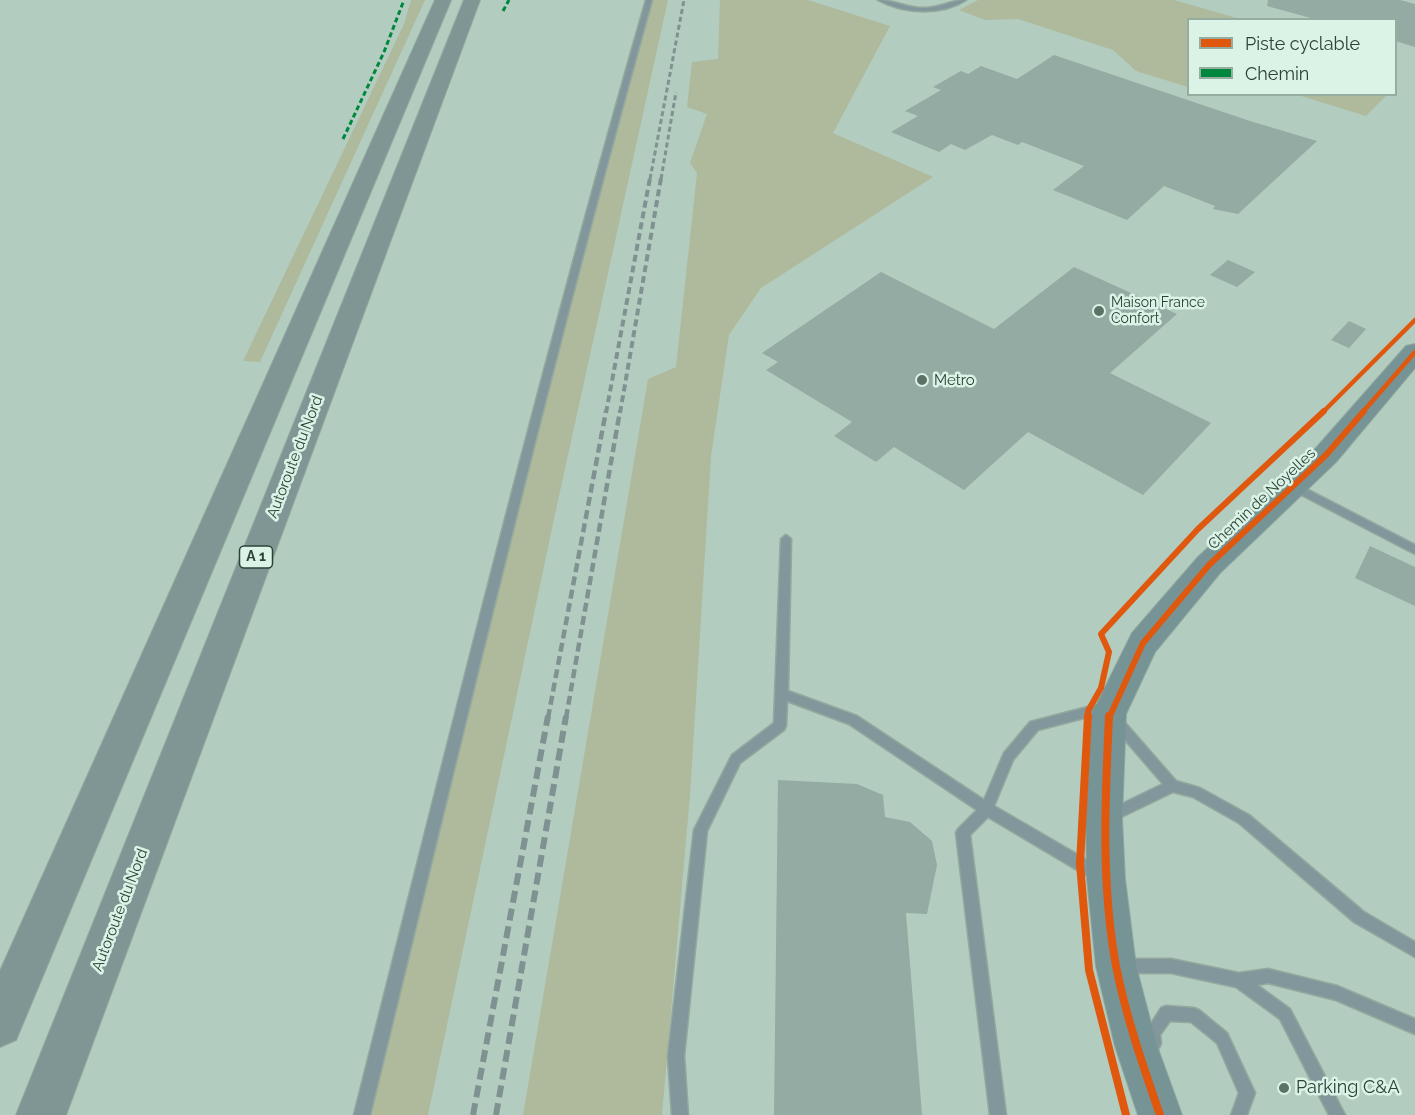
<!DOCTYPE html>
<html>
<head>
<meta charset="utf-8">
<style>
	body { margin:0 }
	#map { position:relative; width:1415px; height:1115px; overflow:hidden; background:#b2cdbf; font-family:Raleway,sans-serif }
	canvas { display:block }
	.legend { position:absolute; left:1187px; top:18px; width:210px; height:78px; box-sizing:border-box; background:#daf3e6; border:2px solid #95aca0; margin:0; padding:8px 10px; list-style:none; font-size:18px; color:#2d4137 }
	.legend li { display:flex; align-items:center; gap:12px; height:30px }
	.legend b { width:30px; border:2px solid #95aca0 }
</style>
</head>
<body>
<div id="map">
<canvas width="1415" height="1115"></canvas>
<ul class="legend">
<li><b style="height:8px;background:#df580e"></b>Piste cyclable</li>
<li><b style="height:8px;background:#00873e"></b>Chemin</li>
</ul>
</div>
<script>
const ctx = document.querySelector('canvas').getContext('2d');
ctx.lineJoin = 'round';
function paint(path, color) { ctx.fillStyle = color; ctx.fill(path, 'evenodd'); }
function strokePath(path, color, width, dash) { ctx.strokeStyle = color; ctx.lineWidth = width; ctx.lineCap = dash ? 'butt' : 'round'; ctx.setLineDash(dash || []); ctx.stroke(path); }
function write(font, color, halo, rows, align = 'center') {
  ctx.font = font + ' Raleway,sans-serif'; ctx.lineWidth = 5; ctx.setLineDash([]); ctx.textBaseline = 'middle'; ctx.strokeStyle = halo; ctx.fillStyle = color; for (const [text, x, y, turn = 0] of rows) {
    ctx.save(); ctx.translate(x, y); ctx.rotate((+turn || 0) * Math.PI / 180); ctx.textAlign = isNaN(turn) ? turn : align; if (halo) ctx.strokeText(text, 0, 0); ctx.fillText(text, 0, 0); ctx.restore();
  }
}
paint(new Path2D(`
	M411,0H425L260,362L243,361L404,24Z
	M649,0H668L554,519L428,1115H362L618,109Z
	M720,0H808L890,26L833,133L933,177L761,288L729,335L711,456L690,795L662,1115H523L648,379L676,367L697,173L690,163L707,114L687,107L692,62L718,59Z
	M978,0H1174L1240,19L1188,20V87L1136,71L1113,50L1018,19L985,20L959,10Z
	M1298,95H1387L1366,116Z`), '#afb99c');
paint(new Path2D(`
	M1268,0H1400L1415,4V47L1395,41V20H1318L1267,6Z
	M1054,55L1250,121L1317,141L1238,214L1213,209L1215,206L1164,186L1127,220L1053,190L1084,166L1022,142L1018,145L992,135L965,150L951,144L939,152L891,132L918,116L905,111L941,90L933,87L961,71L968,74L981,66L1017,79Z
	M1228,260L1255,272L1237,287L1210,275Z
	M1074,267L1177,314L1110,373L1211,423L1143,495L1028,432L964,490L894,447L876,462L834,436L852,422L766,370L778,362L762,353L881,272L994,329Z
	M1349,321L1366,329L1349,348L1331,340Z
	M1370,546L1415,567V606L1355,578Z
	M778,780L857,784L883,795L885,817L910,822L932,841L937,865L927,914L906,913L922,1115H774Z`), '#93aba2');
const lane = new Path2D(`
	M646,0H652C549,369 461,742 370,1115H354C448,742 540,369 646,0Z
	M878,0C893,0 907,8 922,8C938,9 951,0 966,0C941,16 904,14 878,0Z
	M1293,482L1415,545V554L1290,489L1288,486L1290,483Z
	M786,535L791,539L788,691L857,716L984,800L1004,753L1030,722L1107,702L1111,703L1113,707L1111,711L1107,712L1038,730L1013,760L994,806L1104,870L1106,875L1104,880L1099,882L1094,880L988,817L970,835L1006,1115H990L956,833L958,829L977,810L849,724L787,701L786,726L784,730L740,763L707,831L684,1056L688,1115H672L668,1056L694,830L732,755L774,723L781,539Z
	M1117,717L1121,718L1176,781L1200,788L1249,815L1364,912L1415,942V957L1354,922L1239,823L1193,797L1173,792L1115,820L1110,822L1105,820L1104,816L1105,812L1163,784L1113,726L1111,722L1113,718Z
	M1123,959H1171L1239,973L1268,969L1337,986L1415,1019V1034L1336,1000L1268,983L1257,985L1290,1009L1345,1115H1329L1280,1019L1236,987L1171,973H1123L1118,971L1116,966L1118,961Z
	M1166,1006L1194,1008L1199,1010L1227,1033L1255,1093L1247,1115H1231L1239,1093L1217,1043L1191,1022L1170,1021L1160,1035L1161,1043L1159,1048L1154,1050L1149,1048L1145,1033L1161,1008Z`);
const secondary = new Path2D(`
	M1415,344V368L1336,462L1220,573L1155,652L1126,714L1122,819L1125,879L1136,966L1157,1046L1182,1115H1138L1115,1046L1096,966L1087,879L1086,819L1092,714L1132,633L1198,557L1316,448L1406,346Z`);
const highway = new Path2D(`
	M435,0H451L16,1040L0,1047V971Z
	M464,0H480L66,1115H16Z`);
strokePath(lane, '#94a99e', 3);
strokePath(secondary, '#94a99e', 2);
strokePath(highway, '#94a99e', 2);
paint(lane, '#82979b');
paint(secondary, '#769396');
paint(highway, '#7f9694');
strokePath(new Path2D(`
	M650,179L684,0
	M661,179L676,92`), '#7f9190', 3, [5, 3]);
strokePath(new Path2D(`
	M606,413L650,178
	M620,413L661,178`), '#7f9190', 4, [7, 4]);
strokePath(new Path2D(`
	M548,718L606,411
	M566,718L620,411`), '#7f9190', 4.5, [9, 4.5]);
strokePath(new Path2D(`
	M473,1115L548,716
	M496,1115L566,716`), '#7f9190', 6, [12, 6]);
strokePath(new Path2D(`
	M503,11L509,0
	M343,139L384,52L404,0`), '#00873e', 3, [5, 3]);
strokePath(new Path2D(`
	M1322,413L1415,320
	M1362,413L1415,352`), '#df580e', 4.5);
strokePath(new Path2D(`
	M1088,718V711L1101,688L1109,652L1101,634L1198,529L1324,411
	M1109,718L1143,643L1209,565L1326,455L1364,411`), '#df580e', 6);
strokePath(new Path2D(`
	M1088,716L1080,864L1089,970L1126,1115
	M1109,716C1105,800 1101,884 1116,966C1126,1017 1143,1066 1160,1115`), '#df580e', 8);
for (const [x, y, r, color] of [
	[1099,311,6,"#5c7267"],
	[922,380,6,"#5c7267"],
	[1284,1088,6,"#5c7267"]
]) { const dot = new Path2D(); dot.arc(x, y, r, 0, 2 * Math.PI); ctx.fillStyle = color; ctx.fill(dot); strokePath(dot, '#daf3e6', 2); }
write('14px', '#2d4137', '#daf3e6', [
	["Maison France",1111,303],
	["Confort",1111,319]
], 'left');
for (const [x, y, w] of [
	[256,557,33]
]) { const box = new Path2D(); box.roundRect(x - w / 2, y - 11, w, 22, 4.5); ctx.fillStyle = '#daf3e6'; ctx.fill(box); strokePath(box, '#2d4137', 1.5); }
write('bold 14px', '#2d4137', null, [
	["A 1",256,557]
]);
write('15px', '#2d4137', '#daf3e6', [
	["Metro",934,380]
], 'left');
write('15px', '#2d4137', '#daf3e6', [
	["Autoroute du Nord",295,457,-69],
	["Chemin de Noyelles",1262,499,-43],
	["Autoroute du Nord",120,910,-69]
]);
write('18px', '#2d4137', '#daf3e6', [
	["Parking C&A",1296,1088]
], 'left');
</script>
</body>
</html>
